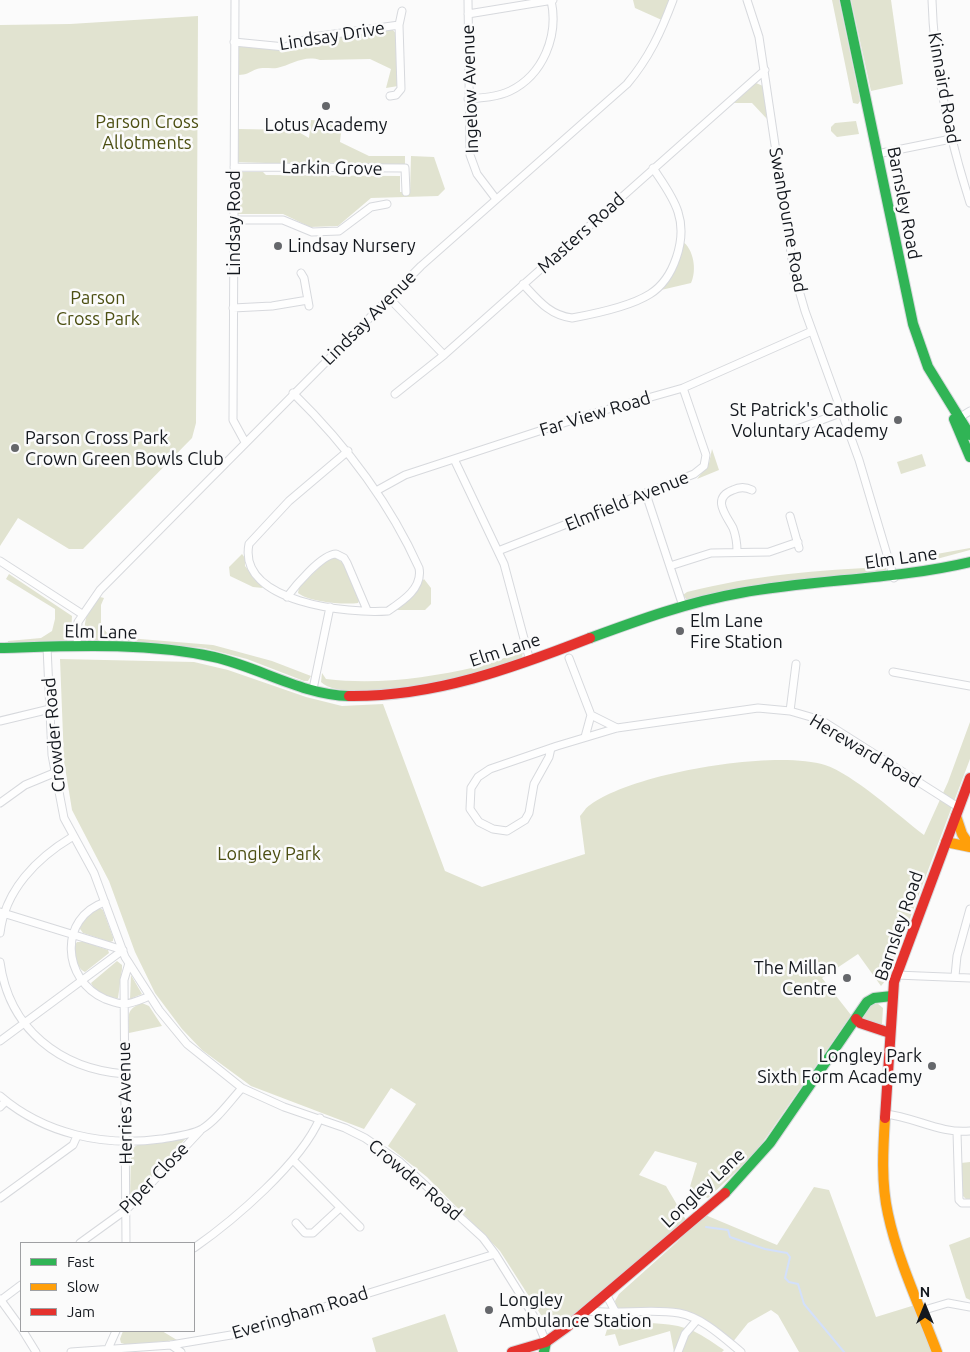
<!DOCTYPE html>
<html>
<head>
<meta charset="utf-8">
<style>
	body { margin:0 }
	#map { position:relative; width:970px; height:1352px; overflow:hidden; background:#fbfbfb; font-family:Ubuntu,sans-serif }
	canvas { display:block }
	.legend { position:absolute; left:20px; top:1242px; width:175px; height:90px; box-sizing:border-box; background:#fbfbfb; border:1px solid #9fa0a3; margin:0; padding:6px 9px; list-style:none; font-size:15px; color:#14181e }
	.legend li { display:flex; align-items:center; gap:10px; height:25px }
	.legend b { width:25px; border:1px solid #9fa0a3 }
	.north { position:absolute; left:900px; top:1282px; width:50px; height:50px; -webkit-text-stroke:4px #fbfbfb; paint-order:stroke; rotate:0deg; font-size:14px; font-weight:700; line-height:20px; text-align:center; color:#14181e }
	.north::after { content:''; display:block; margin:auto; width:18px; height:22px; background:#14181e; clip-path:polygon(50% 0,100% 100%,50% 72%,0 100%) }
</style>
</head>
<body>
<div id="map">
<canvas width="970" height="1352"></canvas>
<ul class="legend">
<li><b style="height:6px;background:#30b455"></b>Fast</li>
<li><b style="height:6px;background:#ff9f0a"></b>Slow</li>
<li><b style="height:6px;background:#e5322d"></b>Jam</li>
</ul>
<div class="north">N</div>
</div>
<script>
const ctx = document.querySelector('canvas').getContext('2d');
ctx.lineJoin = 'round';
function paint(path, color) { ctx.fillStyle = color; ctx.fill(path, 'evenodd'); }
function strokePath(path, color, width, dash) { ctx.strokeStyle = color; ctx.lineWidth = width; ctx.lineCap = dash ? 'butt' : 'round'; ctx.setLineDash(dash || []); ctx.stroke(path); }
function write(font, color, halo, rows, align = 'center') {
  ctx.font = font + ' Ubuntu,sans-serif'; ctx.lineWidth = 5; ctx.setLineDash([]); ctx.textBaseline = 'middle'; ctx.strokeStyle = halo; ctx.fillStyle = color; for (const [text, x, y, turn = 0] of rows) {
    ctx.save(); ctx.translate(x, y); ctx.rotate((+turn || 0) * Math.PI / 180); ctx.textAlign = isNaN(turn) ? turn : align; if (halo) ctx.strokeText(text, 0, 0); ctx.fillText(text, 0, 0); ctx.restore();
  }
}
paint(new Path2D(`
	M633,0H671L664,21L635,8Z
	M832,0H839L860,101L858,104L853,103Z
	M851,0H891L903,84L871,91Z
	M198,16L196,423L192,438L83,549H69L18,518L0,546V25L70,24Z
	M387,28L393,30L397,35L398,86L386,88L391,69L370,59L320,60C303,55 292,65 277,68C271,69 263,67 257,69C249,72 247,75 238,75V46L283,50L316,39Z
	M756,83L763,86L767,119L752,103H731Z
	M311,120L342,123L340,142L369,156H405V168L267,167L266,163L234,162L238,129L295,130L309,138Z
	M856,121L859,134L837,137L831,131V127L835,123Z
	M411,156L434,157L445,189L438,196L371,198L338,226L310,227L283,214H234V172H263L266,175L400,176V192H410Z
	M682,241C694,249 697,271 691,283L661,290L679,260Z
	M712,449L719,470L697,479L709,463Z
	M922,454L926,466L901,474L897,462Z
	M970,548V550L933,560L931,559V555Z
	M242,554L245,558V566L263,588L253,587L230,576L229,567Z
	M335,557L343,563L360,599L358,603C344,605 309,602 298,593L299,587L327,560Z
	M886,567V572L882,575L812,579L687,600L683,595L687,592C754,575 818,570 886,567Z
	M9,574L72,616L71,632L64,647L7,648L8,641L41,638L52,631L55,619V609L6,579Z
	M424,579L431,588V604L425,610H397Z
	M96,596L104,598L101,605V626L108,634L120,640V643H93L87,640C81,628 88,606 96,596Z
	M128,638L213,645L272,661L311,676L308,681H304L247,659L204,648L128,642Z
	M523,650L522,659C488,671 348,708 321,682L322,673L326,679C376,685 428,678 476,667C492,664 508,656 523,650Z
	M60,659L194,662L228,670L306,697L342,706L383,704L445,871L482,887L585,854L580,816C583,813 586,807 590,805C632,773 775,749 825,765C853,774 899,816 924,835L948,782L970,722V759L887,979L881,986L858,954L822,978L851,1015L754,1155L708,1198L689,1190L697,1163L655,1151L639,1175L666,1186L686,1220L562,1331L548,1326L500,1251L427,1177L388,1146L416,1104L391,1088L364,1129L251,1086L202,1050L182,1029L155,993L135,952L109,881L72,810L64,761Z
	M100,908L103,910L113,937V941L110,942L83,933L80,929C81,918 91,912 100,908Z
	M77,942H85L108,950L109,953L85,972C76,968 71,950 77,942Z
	M117,961L122,965V969L118,998C109,999 95,992 91,983Z
	M131,975L142,994L130,999Z
	M142,1003L149,1006L162,1026L129,1033C129,1015 125,1010 142,1003Z
	M877,1003L883,1008L882,1024L877,1025L861,1019L871,1004Z
	M187,1137L134,1198H130L131,1149L139,1144Z
	M970,1162V1201H968L961,1194V1163Z
	M814,1187L829,1190L876,1317L915,1305L932,1352H799L778,1315L771,1310L748,1323L732,1343L682,1314L620,1310L616,1307L615,1301L619,1294L677,1242L703,1214L777,1245Z
	M970,1237V1300L966,1298L949,1245Z
	M445,1314L458,1352H376L372,1338Z
	M651,1323C687,1325 695,1330 724,1350L722,1352H674L670,1331L619,1346L615,1334L605,1336L608,1326Z
	M123,1331H162L177,1340L128,1345L121,1343L120,1339Z`), '#e1e3d0');
strokePath(new Path2D(`
	M706,1227L728,1230L730,1237L765,1249L787,1253L790,1257L785,1278L789,1282L798,1284L804,1304L844,1352`), '#d3e0fb', 2);
const street = new Path2D(`
	M235,0L233,420L245,442
	M468,0L470,155L477,174L496,199
	M747,0L759,37L794,273L805,311L859,460L894,578
	M932,0C934,70 949,137 970,203
	M468,14L553,0
	M234,42L285,47L313,37L399,25
	M390,96L396,95L401,89L399,25L402,11
	M468,99C482,98 497,97 510,91C543,75 559,36 551,0
	M877,154L951,139
	M234,167L405,168L406,192
	M234,220H283L312,232L339,231L371,207L387,204
	M301,273L304,278L309,306
	M523,284C538,300 549,315 572,318C594,314 631,306 650,294C674,279 687,239 678,212C673,196 662,182 653,168
	M389,298L444,355
	M233,308L272,306L308,300
	M293,393C345,444 389,501 419,568C423,588 403,601 388,611C350,614 237,603 249,544L289,501L348,451
	M395,394L444,355L765,70
	M957,419L970,411
	M792,431L843,412
	M454,459L504,564L530,661
	M376,491L405,475L591,414L683,388L812,331
	M646,494L683,606
	M790,516L799,548
	M498,551L694,474L704,466L706,455L683,388
	M737,551C737,543 736,536 733,528C726,515 711,498 733,490C739,487 746,487 752,490
	M0,561L82,614
	M670,566L711,553L769,552L798,542
	M287,597C295,586 322,554 336,554L344,558L347,563L367,610
	M77,646L78,622L100,590L421,266L627,84C649,58 661,32 673,0
	M47,647L52,755L64,818L94,873L125,957L159,1010L187,1044L242,1088L284,1107L345,1128L365,1138L400,1162L483,1238L495,1254L538,1323L546,1342
	M569,658L591,715L585,737
	M893,672L970,686
	M313,689L330,607
	M790,711L796,664
	M591,715L617,728
	M0,721L50,709
	M551,748L549,757L534,784L529,813L525,820L507,831L493,829L479,822L470,809L471,788L478,777L490,769L557,746L617,728L758,708L790,711L821,720L958,807
	M0,803L25,785L54,773
	M105,902C58,918 62,980 105,999C111,1001 118,1004 124,1004C132,1004 142,999 150,996
	M0,912L123,950
	M0,933C5,890 37,858 72,837
	M0,962C9,1029 60,1069 125,1074
	M896,975L970,978
	M955,976L957,956L970,909
	M0,1041L123,950
	M0,1096C44,1134 104,1147 161,1139C174,1137 191,1135 202,1129C217,1120 230,1101 242,1088
	M0,1107L6,1101
	M885,1114C915,1117 940,1134 970,1131
	M957,1132L959,1200L962,1203H970
	M293,1160L360,1227
	M0,1198L73,1145L77,1136
	M296,1223L305,1233H313L340,1208
	M80,1243L127,1209L200,1131
	M126,1243L124,980L129,963
	M194,1248C234,1220 301,1163 320,1118
	M606,1294L616,1313
	M0,1299L21,1328
	M1,1300L21,1285
	M589,1311C618,1315 649,1308 679,1313C702,1317 724,1338 741,1352
	M921,1311L948,1303L970,1307
	M23,1331L36,1352
	M171,1345L181,1352
	M107,1351L116,1331
	M71,1352L171,1345L237,1334L495,1254
	M678,1352L685,1334L697,1320`);
const fast = new Path2D(`
	M845,0L913,324L928,367L970,435
	M954,419L970,457
	M590,638C639,620 688,602 740,593C816,579 894,580 970,562
	M0,648C71,646 144,642 214,657C259,667 302,695 349,696
	M725,1193L770,1143L867,1002L874,998L892,996
	M544,1352L546,1342`);
const slow = new Path2D(`
	M956,816L962,834L970,846
	M946,842L970,847
	M885,1118C883,1149 881,1183 888,1214C898,1261 920,1307 937,1352`);
const jam = new Path2D(`
	M349,696C434,697 513,668 590,638
	M856,1019L860,1023L890,1033
	M885,1118L894,982L970,778
	M512,1352L546,1342L567,1327L725,1193`);
strokePath(street, '#d7d9dd', 9);
strokePath(fast, '#d7d9dd', 12);
strokePath(slow, '#d7d9dd', 12);
strokePath(jam, '#d7d9dd', 12);
strokePath(street, '#fefefe', 7);
strokePath(fast, '#30b455', 10);
strokePath(slow, '#ff9f0a', 10);
strokePath(jam, '#e5322d', 10);
for (const [x, y, r, color] of [
	[326,106,5,"#65676b"],
	[278,246,5,"#65676b"],
	[898,420,5,"#65676b"],
	[15,448,5,"#65676b"],
	[680,631,5,"#65676b"],
	[847,978,5,"#65676b"],
	[932,1066,5,"#65676b"],
	[489,1310,5,"#65676b"]
]) { const dot = new Path2D(); dot.arc(x, y, r, 0, 2 * Math.PI); ctx.fillStyle = color; ctx.fill(dot); strokePath(dot, '#fbfbfb', 2); }
write('18px', '#14181e', '#fbfbfb', [
	["Lindsay Drive",332,36,-9],
	["Kinnaird Road",944,88,80],
	["Ingelow Avenue",470,89,-92],
	["Larkin Grove",332,168,1],
	["Barnsley Road",904,203,79],
	["Swanbourne Road",788,220,80],
	["Lindsay Road",234,223,-90],
	["Masters Road",581,233,-42],
	["Lindsay Avenue",369,318,-45],
	["Far View Road",595,414,-17],
	["Elmfield Avenue",627,501,-22],
	["Elm Lane",901,558,-8],
	["Elm Lane",101,632,1],
	["Elm Lane",505,650,-18],
	["Crowder Road",54,735,-95],
	["Hereward Road",865,751,31],
	["Barnsley Road",899,926,-71],
	["Herries Avenue",125,1103,-91],
	["Piper Close",154,1178,-46],
	["Crowder Road",415,1180,40],
	["Longley Lane",703,1188,-43],
	["Everingham Road",300,1313,-17]
]);
write('18px', '#4c4f12', '#fbfbfb', [
	["Parson Cross",147,122],
	["Allotments",147,143],
	["Parson",98,298],
	["Cross Park",98,319],
	["Longley Park",269,854]
]);
write('18px', '#14181e', '#fbfbfb', [
	["Lotus Academy",326,125,"center"],
	["Lindsay Nursery",288,246],
	["St Patrick's Catholic",888,410,"right"],
	["Voluntary Academy",888,431,"right"],
	["Parson Cross Park",25,438],
	["Crown Green Bowls Club",25,459],
	["Elm Lane",690,621],
	["Fire Station",690,642],
	["The Millan",837,968,"right"],
	["Centre",837,989,"right"],
	["Longley Park",922,1056,"right"],
	["Sixth Form Academy",922,1077,"right"],
	["Longley",499,1300],
	["Ambulance Station",499,1321]
], 'left');
</script>
</body>
</html>
